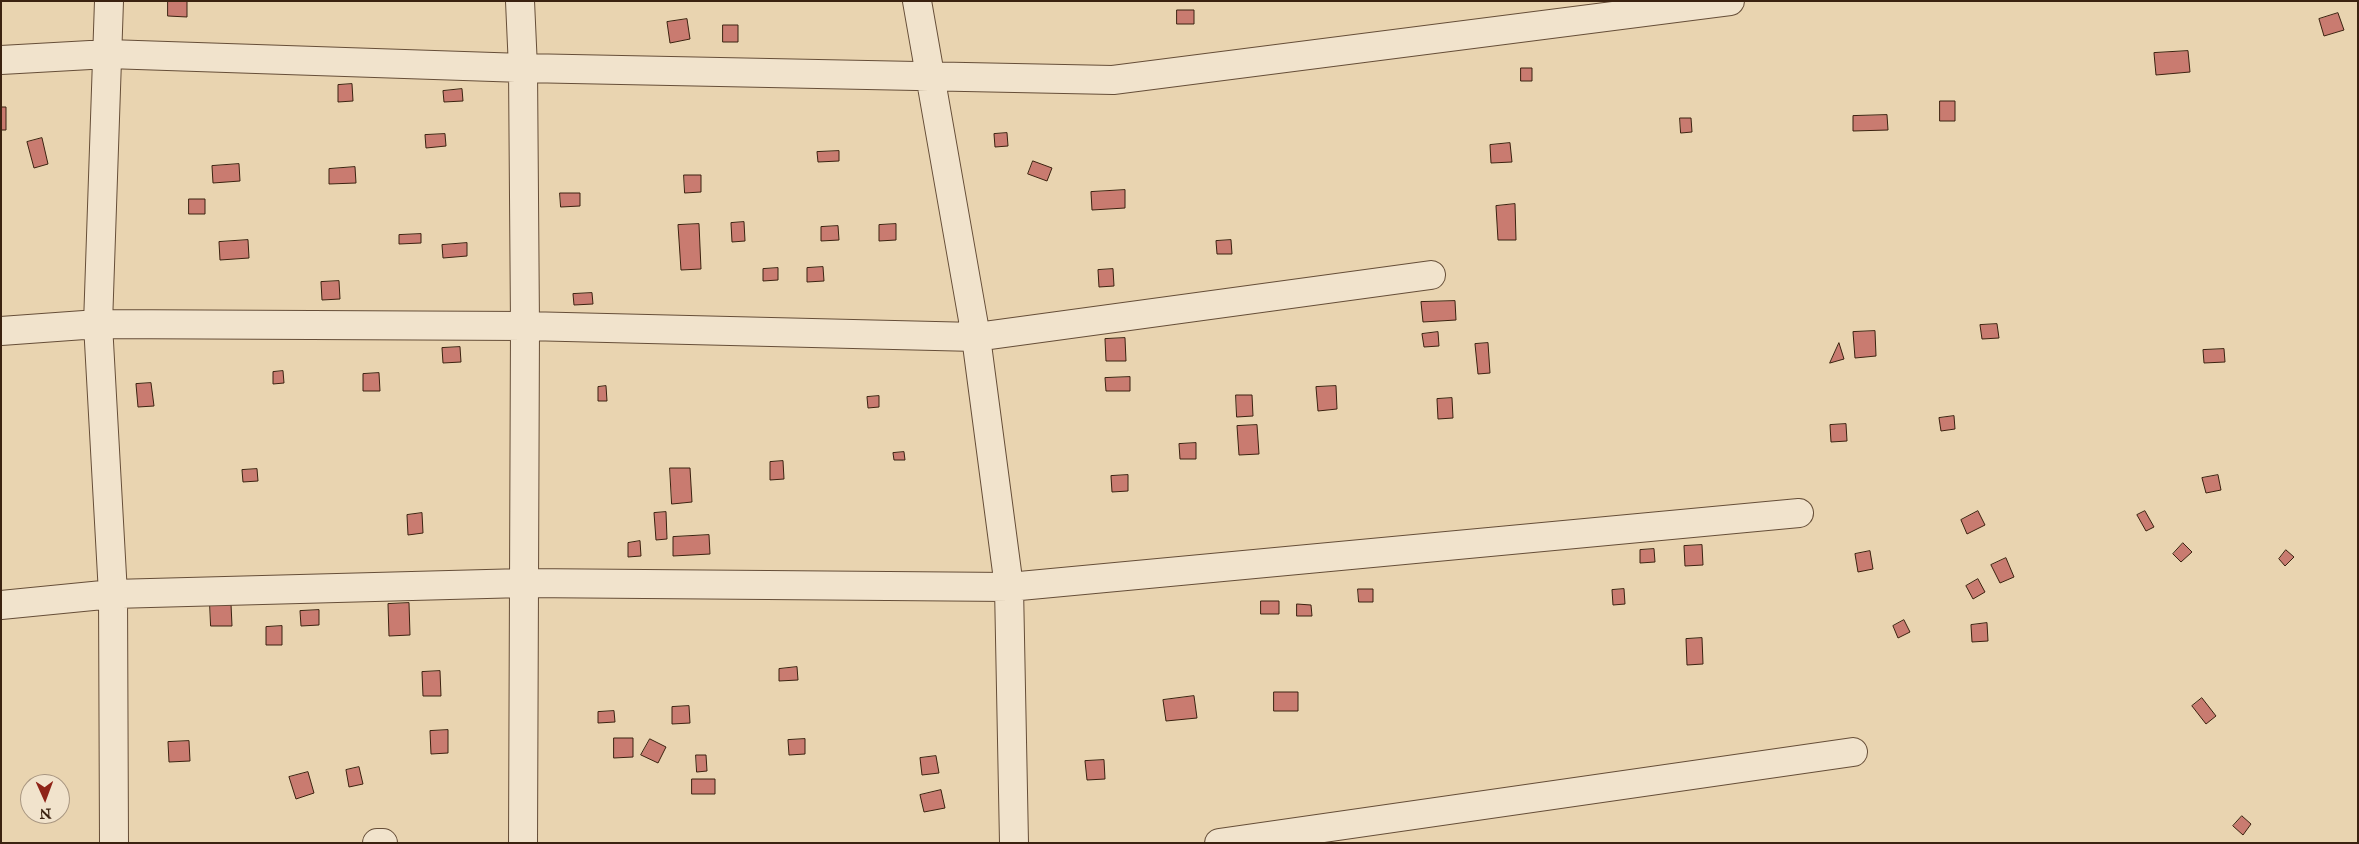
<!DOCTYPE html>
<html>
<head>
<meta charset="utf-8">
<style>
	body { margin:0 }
	#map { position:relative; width:2359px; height:844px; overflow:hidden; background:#e9d4b0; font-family:"IM FELL Great Primer",serif }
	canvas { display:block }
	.frame { position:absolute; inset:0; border:2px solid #3b2210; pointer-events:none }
	.north { position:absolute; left:20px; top:774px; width:50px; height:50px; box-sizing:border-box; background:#f1e3cc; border:1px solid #a89681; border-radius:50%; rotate:178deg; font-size:14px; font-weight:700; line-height:20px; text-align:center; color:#3b2210 }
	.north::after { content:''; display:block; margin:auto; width:18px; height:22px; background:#8f2418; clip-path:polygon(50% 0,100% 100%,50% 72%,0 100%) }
</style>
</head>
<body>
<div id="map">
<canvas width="2359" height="844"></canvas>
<div class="frame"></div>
<div class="north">N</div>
</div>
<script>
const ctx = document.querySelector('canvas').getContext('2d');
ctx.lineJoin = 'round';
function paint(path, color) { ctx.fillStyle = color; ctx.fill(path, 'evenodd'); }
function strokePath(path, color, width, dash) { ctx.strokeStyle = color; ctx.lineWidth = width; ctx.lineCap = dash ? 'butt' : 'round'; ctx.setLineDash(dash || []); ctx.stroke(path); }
const building = new Path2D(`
	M168,1H187V17L168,16Z
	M1177,10H1194V24H1177Z
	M2338,13L2344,30L2324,36L2319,19Z
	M687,19L690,39L670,43L667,22Z
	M723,25H738V42H723Z
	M2188,51L2190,72L2156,75L2154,53Z
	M1521,68H1532V81H1521Z
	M352,84L353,101L338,102V85Z
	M462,89L463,101L444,102L443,91Z
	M1940,101H1955V121H1940Z
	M1,107H6V130H1Z
	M1887,115L1888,130L1853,131V116Z
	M1680,118H1691L1692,132L1681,133Z
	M1007,133L1008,146L995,147L994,134Z
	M445,134L446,146L426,148L425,135Z
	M42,138L48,164L34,168L27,142Z
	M1510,143L1512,162L1491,163L1490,145Z
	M839,151V161L818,162L817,152Z
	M1033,161L1052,168L1047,181L1028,174Z
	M239,164L240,181L213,183L212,166Z
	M355,167L356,183L329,184V169Z
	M684,175H701V192L685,193Z
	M1125,190V208L1092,210L1091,192Z
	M560,193H580V206L561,207Z
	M189,199H205V214H189Z
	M1515,204L1516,240H1498L1496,206Z
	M744,222L745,241L732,242L731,223Z
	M699,224L701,269L681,270L678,225Z
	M896,224V240L879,241V225Z
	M838,226L839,240L821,241V227Z
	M421,234V243L399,244V235Z
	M248,240L249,258L220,260L219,242Z
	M1231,240L1232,254H1217L1216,241Z
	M467,243V256L443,258L442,245Z
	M823,267L824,281L807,282V268Z
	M778,268V280L763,281V269Z
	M1113,269L1114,286L1099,287L1098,270Z
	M339,281L340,299L322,300L321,282Z
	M592,293L593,304L574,305L573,294Z
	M1455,301L1456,320L1423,322L1421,302Z
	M1997,324L1999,338L1982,339L1980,325Z
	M1875,331L1876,356L1855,358L1853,332Z
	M1438,332L1439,346L1424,347L1422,334Z
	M1125,338L1126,361H1106L1105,339Z
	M1488,343L1490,373L1478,374L1475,344Z
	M1839,343L1844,359L1830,363Z
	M460,347L461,362L443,363L442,348Z
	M2224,349L2225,362L2204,363L2203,350Z
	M283,371L284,383L273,384V372Z
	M379,373L380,391H363V374Z
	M1130,377V391H1106L1105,378Z
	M151,383L154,406L138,407L136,384Z
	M606,386L607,401H598V387Z
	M1336,386L1337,409L1318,411L1316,387Z
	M1236,395H1252L1253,416L1237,417Z
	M879,396V407L868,408L867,397Z
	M1452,398L1453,418L1438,419L1437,399Z
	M1954,416L1955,429L1941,431L1939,418Z
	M1846,424L1847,441L1831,442L1830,425Z
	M1257,425L1259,454L1239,455L1237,426Z
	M1196,443V459H1180L1179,444Z
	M904,452L905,460H894L893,453Z
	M783,461L784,479L770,480V462Z
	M670,468H690L692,502L672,504Z
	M257,469L258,481L243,482L242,470Z
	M1128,475V491L1112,492L1111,476Z
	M2218,475L2221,490L2206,493L2202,478Z
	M1978,511L1985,525L1967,534L1961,520Z
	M2145,511L2154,527L2146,531L2137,515Z
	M666,512L667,539L656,540L654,513Z
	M422,513L423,533L408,535L407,515Z
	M709,535L710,554L673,556V537Z
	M640,541L641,556L628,557V543Z
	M2183,543L2192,552L2181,562L2173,554Z
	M1702,545L1703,565L1685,566L1684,546Z
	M1654,549L1655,562L1640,563V550Z
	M2286,550L2294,557L2285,566L2279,559Z
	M1870,551L1873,569L1858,572L1855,554Z
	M2006,558L2014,577L2000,583L1991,565Z
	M1978,579L1985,592L1973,599L1966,586Z
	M1358,589H1373V602H1359Z
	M1624,589L1625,604L1613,605L1612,590Z
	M1261,601H1279V614H1261Z
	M409,603L410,635L389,636L388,604Z
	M210,604H231L232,626H211Z
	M1297,604L1311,605L1312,616H1297Z
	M319,610V625L301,626L300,611Z
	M1904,620L1910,632L1898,638L1893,626Z
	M1987,623L1988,641L1972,642L1971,625Z
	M282,626V645H266V627Z
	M1702,638L1703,664L1687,665L1686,639Z
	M797,667L798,680L779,681V669Z
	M440,671L441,696H423L422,672Z
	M1274,692H1298V711H1274Z
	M1194,696L1197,718L1166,721L1163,700Z
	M2202,698L2216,716L2206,724L2192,706Z
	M689,706L690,723L672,724V707Z
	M614,711L615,722L598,723V712Z
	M448,730V753L431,754L430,731Z
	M614,738H633V757L614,758Z
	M650,739L666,747L658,763L641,755Z
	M805,739V754L789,755L788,740Z
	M189,741L190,761L169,762L168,742Z
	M696,755H706L707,771L697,772Z
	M936,756L939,773L922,775L920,758Z
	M1104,760L1105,779L1087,780L1085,761Z
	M359,767L363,784L349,787L346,770Z
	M308,772L314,793L296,799L289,777Z
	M692,779H715V794H692Z
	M941,790L945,808L924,812L920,795Z
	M2242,816L2251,824L2243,835L2233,826Z`);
paint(building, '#c97b70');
strokePath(building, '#3b2210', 1);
const minor = new Path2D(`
	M109,1L98,324L113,594L114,843
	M520,1L523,68L525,326L523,843
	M917,1L976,337L1009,587L1014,843
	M1,60L108,54L523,68L1113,80L1730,1
	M1,331L98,324L525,326L976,337L1431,275
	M1,605L113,594L524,583L1009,587L1799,513
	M377,843H383
	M1219,843L1853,752`);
strokePath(minor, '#664e38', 30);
strokePath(minor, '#f1e3cc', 28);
</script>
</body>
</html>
